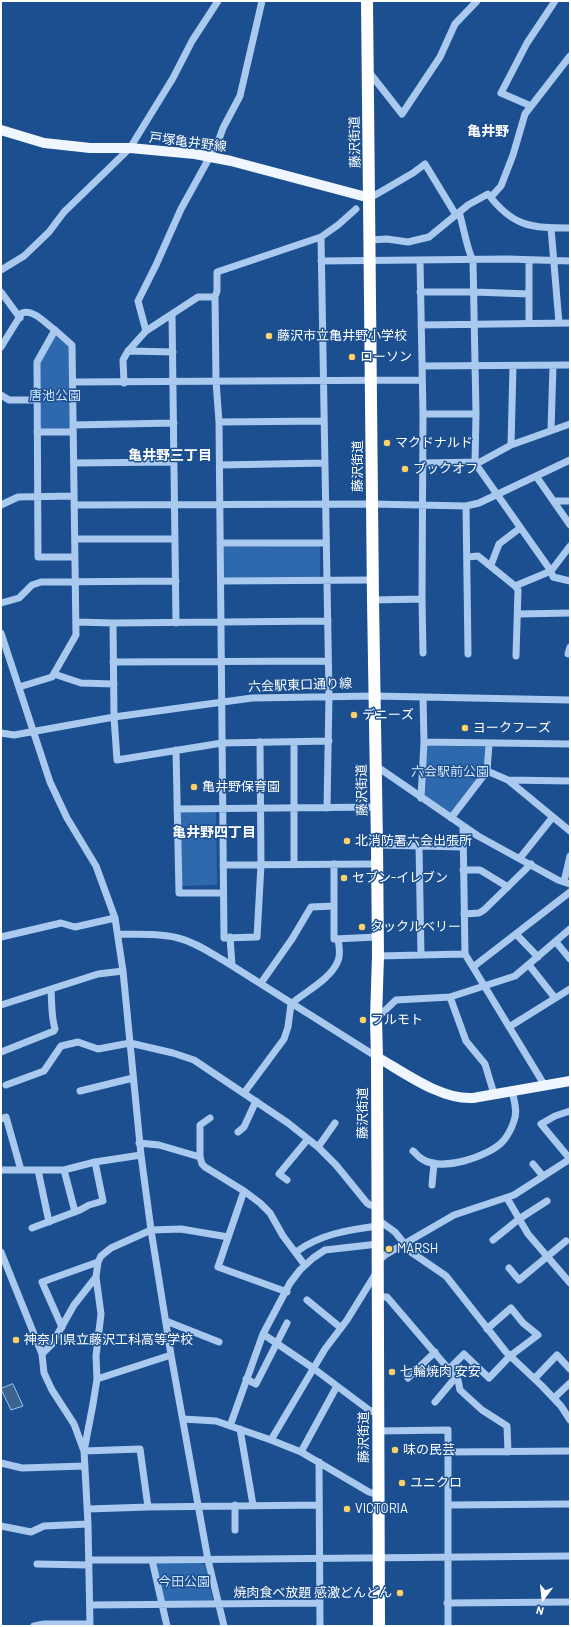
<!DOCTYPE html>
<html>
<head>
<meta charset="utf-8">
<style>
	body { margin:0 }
	#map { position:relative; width:571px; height:1627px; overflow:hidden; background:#1b4f8f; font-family:Barlow,sans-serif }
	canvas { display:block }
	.frame { position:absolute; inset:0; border:2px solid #fff; pointer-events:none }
	.north { position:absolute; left:523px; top:1579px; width:40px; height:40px; -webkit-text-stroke:3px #1b4f8f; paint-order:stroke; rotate:195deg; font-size:11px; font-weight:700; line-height:16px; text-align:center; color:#fff }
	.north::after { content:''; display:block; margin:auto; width:14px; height:18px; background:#fff; clip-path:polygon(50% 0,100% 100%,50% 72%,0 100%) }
</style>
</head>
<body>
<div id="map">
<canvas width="571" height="1627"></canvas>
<div class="frame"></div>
<div class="north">N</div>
</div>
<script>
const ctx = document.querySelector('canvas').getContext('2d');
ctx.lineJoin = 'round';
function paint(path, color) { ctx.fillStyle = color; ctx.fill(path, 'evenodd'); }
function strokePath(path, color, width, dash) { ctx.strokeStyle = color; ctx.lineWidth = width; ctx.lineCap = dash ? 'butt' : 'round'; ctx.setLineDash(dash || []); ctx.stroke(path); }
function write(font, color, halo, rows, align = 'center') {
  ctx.font = font + ' Barlow,"Noto Sans JP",sans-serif'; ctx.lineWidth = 3; ctx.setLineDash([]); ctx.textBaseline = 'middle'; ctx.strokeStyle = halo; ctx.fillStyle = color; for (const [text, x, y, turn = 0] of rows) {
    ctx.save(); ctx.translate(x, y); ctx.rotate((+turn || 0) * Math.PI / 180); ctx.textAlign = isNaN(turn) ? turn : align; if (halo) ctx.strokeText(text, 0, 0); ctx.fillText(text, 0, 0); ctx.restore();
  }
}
paint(new Path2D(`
	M55,334L70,346L71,430H39V363Z
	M320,545V577L221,578V547Z
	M424,745L485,747L484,770L450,814L425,797Z
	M178,810H216L217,885L180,886Z
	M157,1563H202L205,1565L213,1599L211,1601H166L164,1600L155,1565Z`), '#2e69ad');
const water = new Path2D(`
	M13,1384L23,1406L11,1410L1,1389Z`);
paint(water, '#3c6290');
strokePath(water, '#9cc4f0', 1);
strokePath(new Path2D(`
	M369,72L402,114L440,57L455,24L477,1
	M531,106L501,93L527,43L555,1
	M491,197L501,186L513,155L525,114L570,56
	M370,198L413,173L425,164L456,215
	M459,212C464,228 466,246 473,261L476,414L475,463L551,571L553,577L570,581
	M551,228L559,323
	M321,237L329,696L327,808
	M369,240L387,239L408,242L429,237L468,205L488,194C513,227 531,228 570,228
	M420,260L423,414L422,599
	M529,260V323
	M321,261L508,259L570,261
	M1,270L24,256L49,232L64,212L130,148L173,78L192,41L218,1
	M1,292L20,318
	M420,292H474L529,294
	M172,314L176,623
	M421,325L570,323
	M146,331L138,301L156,265L181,209L218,142L223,128L240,96L262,1
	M1,347L22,313C34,309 46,324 55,330
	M128,351L173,352
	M422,366L570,365
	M73,382L422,380
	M124,383L123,360L128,351L146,331L198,297H215
	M1,395L9,400H37
	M423,414H476
	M219,422L324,421
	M73,425L174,423
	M551,430L553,366
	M37,432H73
	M511,445L513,366
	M74,463L174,462
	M423,463L480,462L511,445L570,424
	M220,465L325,463
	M536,476L570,525
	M554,501H570
	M1,505L18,497L74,496
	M74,505L372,504L466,506L479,503L570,460
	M466,506L468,654
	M75,539H175
	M220,543H326
	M468,557L478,556L515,586L518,590L516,656
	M491,565L499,544L520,528
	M221,581L373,580
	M515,586L551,571L570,546
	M373,600L422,599L423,653
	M1,603L19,598L32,585L41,582L176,581
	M519,614L570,613
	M76,622L113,623L328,621
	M113,623L114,717L117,760L222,743L329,741
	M1,633L50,782L67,818L96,866L115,918L123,971L141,1155L151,1230L171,1355L208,1560L224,1626
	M568,654L570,647
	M113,662L328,661
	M54,674L81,683L114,684
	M19,687L52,677L76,635L72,345L55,330L37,362L38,557H75
	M1,733L14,735L114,717L252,698L374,696L570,700
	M260,742L261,865L257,937L224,938L219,422L216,381L215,297L217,291V272L321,237L338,225L356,209
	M294,742V865
	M424,742L570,744
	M176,750L179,893H223
	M376,766L478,836L558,880L570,884
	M487,771L508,780L570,831
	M508,780L570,781
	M421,798L424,742L423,697
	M177,809L377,807
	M451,818L487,771L489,744
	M463,826L465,954L545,1086
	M377,845L463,847
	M419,846L421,955
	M520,858L552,818
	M334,864V939L377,937
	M223,865L377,864
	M463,870H480L508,887
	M564,882L570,856
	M464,914L479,913L484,910L531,864
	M119,934C139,935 159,933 178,938C195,942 209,952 223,960L377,1057
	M516,934L538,957
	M1,937L61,923L75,927L115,918
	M230,937L232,965
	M556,942L570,959
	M378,956L465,954
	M529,965L555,998
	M473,967L570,892
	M261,983L292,939L311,907L334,906
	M450,997L466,1041L485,1064L494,1094
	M1,1005L98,974L123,971
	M376,1019L396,1000L450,997L515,976L570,929
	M509,1027L570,989
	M1,1052L54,1031L55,1029C51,1016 52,1003 51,990
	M6,1085L44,1071L61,1046L78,1042L98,1049L130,1043L173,1053L194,1060L288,1123L318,1147L336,1165L367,1203L370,1205L377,1207
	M80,1091L133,1078
	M244,1093L284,1039L288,1027L291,1004C306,991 330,980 338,961C341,954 339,946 338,939
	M1,1119L6,1117L21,1170
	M238,1132L244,1127L256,1101
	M139,1143L159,1145L200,1157L202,1164L205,1167L244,1191L260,1203L270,1213L283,1236L304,1264
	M318,1147L335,1123
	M413,1151C416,1153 418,1157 422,1159C441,1172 490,1157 504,1140C508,1135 512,1127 514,1121C518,1112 514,1100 512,1091
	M200,1157V1125L210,1118
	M533,1164L543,1176
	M1,1170H64L95,1162L141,1155
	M38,1170L49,1222
	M64,1170L75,1212
	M287,1180L279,1174L308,1139
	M432,1185L434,1163
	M244,1191L218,1267L287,1292
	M507,1198L528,1234L570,1283
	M377,1219L395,1232L411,1252L446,1276L506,1352L542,1386L561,1406L570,1420
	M32,1228L80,1210L89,1205L103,1201L95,1162
	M493,1240L519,1219L547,1201
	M1,1252L42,1354L44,1373L52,1390L74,1424L84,1451L88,1524L90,1626
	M296,1252C320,1234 348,1230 377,1226
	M377,1262L385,1255L454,1215L514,1195L570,1159L541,1124L555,1116L570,1111
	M509,1268L519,1280L566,1241
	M377,1297H387L458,1380L460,1390L482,1410L507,1426L508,1452
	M307,1300L341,1328
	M166,1321L219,1342
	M62,1327L42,1282L98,1262
	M263,1334L313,1368L369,1410L378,1414
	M42,1354L52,1344L74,1305L96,1277
	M449,1369L464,1354L489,1378L510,1356L538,1335L523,1323L511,1308L487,1329
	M408,1378L435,1352
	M535,1378L557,1355L570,1369
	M97,1379L171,1355
	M246,1379L256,1384L287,1323
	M554,1398L570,1383
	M435,1402L456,1377
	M183,1419L216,1421L271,1440L301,1452L369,1492L378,1495
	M230,1426L263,1334L290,1283L300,1270L313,1258L325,1250L378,1244
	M240,1429L253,1505
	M378,1431L448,1430V1626
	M271,1440L325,1349L347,1320L376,1273
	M301,1452L337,1386
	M448,1452L570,1451
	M319,1462L320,1626
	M1,1463L22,1468L85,1466
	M235,1505V1530
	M448,1505L570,1504
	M148,1507L140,1449L84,1451L93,1404L97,1379L96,1356L101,1314L96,1277L98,1262L101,1256L111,1248L151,1230L181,1229L228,1237
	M88,1509L148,1507L319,1505
	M1,1526L31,1532L44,1526L88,1524
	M89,1560H152L167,1626
	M152,1560L570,1556
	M37,1564L89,1565
	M447,1603L570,1602
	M90,1605L320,1603
	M34,1626L44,1624H90`), '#a9c9ee', 7);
strokePath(new Path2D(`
	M1,130L44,143L72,146L90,148H130L195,154L231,161L370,198
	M377,1057C405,1073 441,1100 473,1098L570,1081`), '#f0f6ff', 10);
strokePath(new Path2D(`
	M367,1L373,600L377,845L378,956L376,1019L377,1057L379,1626`), '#fff', 12);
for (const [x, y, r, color] of [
	[269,336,4,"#ffd166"],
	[352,357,4,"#ffd166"],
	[387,443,4,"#ffd166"],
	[405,469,4,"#ffd166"],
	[354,715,4,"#ffd166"],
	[465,728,4,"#ffd166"],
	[194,787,4,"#ffd166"],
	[347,841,4,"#ffd166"],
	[344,878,4,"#ffd166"],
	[362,927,4,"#ffd166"],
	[363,1020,4,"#ffd166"],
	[389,1249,4,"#ffd166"],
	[16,1340,4,"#ffd166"],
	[392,1372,4,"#ffd166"],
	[395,1450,4,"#ffd166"],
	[402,1483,4,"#ffd166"],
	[347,1509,4,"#ffd166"],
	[400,1593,4,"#ffd166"]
]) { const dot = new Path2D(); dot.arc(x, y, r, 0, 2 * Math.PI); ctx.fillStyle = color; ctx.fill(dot); strokePath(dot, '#1b4f8f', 1.5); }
write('13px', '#fff', '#1b4f8f', [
	["戸塚亀井野線",188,142,7],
	["藤沢街道",355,142,-91],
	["藤沢街道",358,466,-90],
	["六会駅東口通り線",300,685,-2],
	["藤沢街道",362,790,-91],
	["藤沢街道",363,1113,-90],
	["藤沢街道",364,1437,-90]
]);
write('13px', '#fff', '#1b4f8f', [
	["藤沢市立亀井野小学校",277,336],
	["ローソン",360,357],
	["マクドナルド",395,443],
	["ブックオフ",413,469],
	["デニーズ",362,715],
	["ヨークフーズ",473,728],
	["亀井野保育園",202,787],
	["北消防署六会出張所",355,841],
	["セブン-イレブン",352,878],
	["タックルベリー",370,927],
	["フルモト",371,1020],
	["MARSH",397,1249],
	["神奈川県立藤沢工科高等学校",24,1340],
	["七輪焼肉 安安",400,1372],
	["味の民芸",403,1450],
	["ユニクロ",410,1483],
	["VICTORIA",355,1509],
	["焼肉食べ放題 感激どんどん",392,1593,"right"]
], 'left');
write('13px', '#cfe3fa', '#1b4f8f', [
	["唐池公園",55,396],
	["六会駅前公園",450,772],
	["今田公園",184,1582]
]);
write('bold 14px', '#fff', '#1b4f8f', [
	["亀井野",488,131],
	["亀井野三丁目",170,455],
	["亀井野四丁目",214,832]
]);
</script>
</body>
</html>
